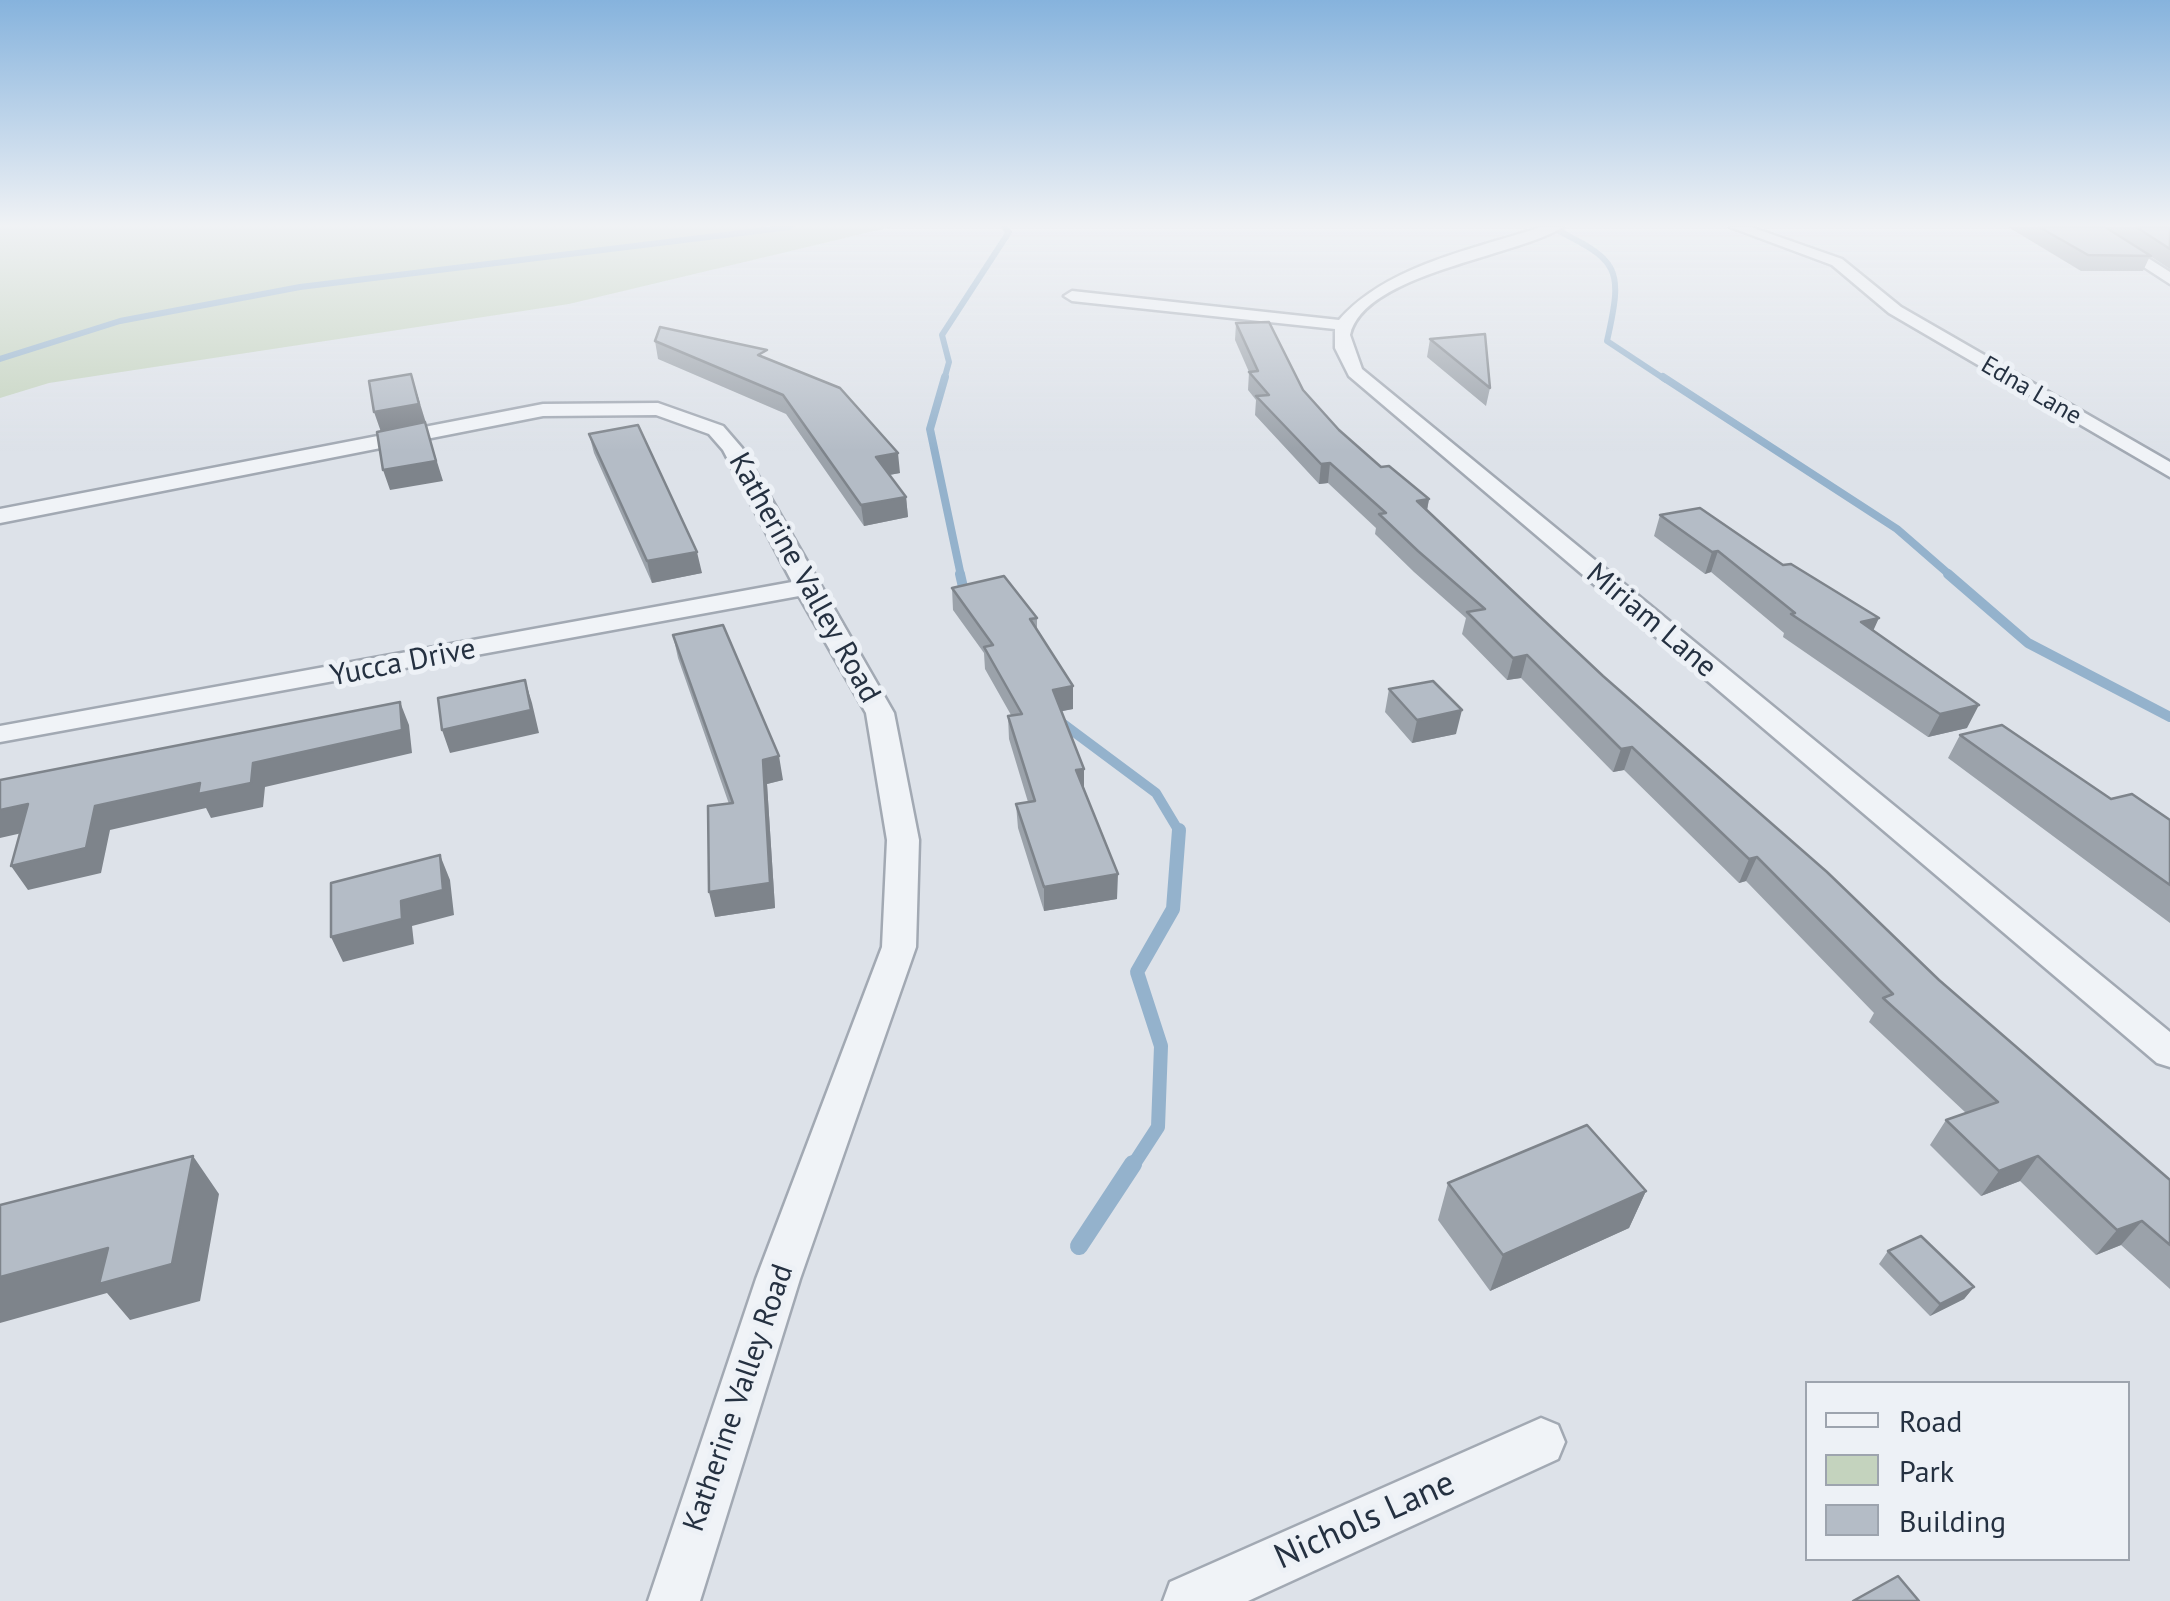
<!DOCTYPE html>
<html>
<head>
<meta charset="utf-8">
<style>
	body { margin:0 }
	#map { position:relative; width:2170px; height:1601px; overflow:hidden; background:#dde2e9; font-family:"PT Sans",sans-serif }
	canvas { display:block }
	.legend { position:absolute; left:1805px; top:1381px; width:325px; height:180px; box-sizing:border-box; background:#edf1f6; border:2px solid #9da4ae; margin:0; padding:12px 18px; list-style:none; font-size:30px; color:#253141 }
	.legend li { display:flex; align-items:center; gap:20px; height:50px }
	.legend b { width:50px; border:2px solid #9da4ae }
</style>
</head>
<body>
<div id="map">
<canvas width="2170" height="1601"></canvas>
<ul class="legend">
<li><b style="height:12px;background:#f0f3f7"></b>Road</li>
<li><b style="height:28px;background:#c4d3be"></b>Park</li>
<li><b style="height:28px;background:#b4bcc6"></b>Building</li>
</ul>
</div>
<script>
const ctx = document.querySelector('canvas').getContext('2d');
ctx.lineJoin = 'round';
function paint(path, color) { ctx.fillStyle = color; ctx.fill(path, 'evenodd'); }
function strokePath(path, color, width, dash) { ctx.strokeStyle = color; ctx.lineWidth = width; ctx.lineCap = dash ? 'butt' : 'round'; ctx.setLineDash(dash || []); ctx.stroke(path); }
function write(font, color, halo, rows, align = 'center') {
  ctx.font = font + ' "PT Sans",sans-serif'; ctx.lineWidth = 10; ctx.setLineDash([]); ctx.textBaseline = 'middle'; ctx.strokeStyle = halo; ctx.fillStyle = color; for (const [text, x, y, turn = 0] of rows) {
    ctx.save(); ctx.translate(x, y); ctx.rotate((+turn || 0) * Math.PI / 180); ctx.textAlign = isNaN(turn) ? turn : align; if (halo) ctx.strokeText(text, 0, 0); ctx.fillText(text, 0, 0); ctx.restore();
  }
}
paint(new Path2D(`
	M0,227H891L569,304L49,383L0,398Z`), '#c4d3be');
strokePath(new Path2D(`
	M1551,227C1619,261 1624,266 1607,341L1666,380
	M0,359L120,321L300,287L790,227
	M944,380L949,362L942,335L1009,232L1004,227`), '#94b2cc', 6);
strokePath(new Path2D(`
	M945,377L930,429L961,576
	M1663,377L1897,529L1951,576`), '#94b2cc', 8);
strokePath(new Path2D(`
	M960,574L965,596
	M1948,574L2028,643L2170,717
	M1058,720L1156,793L1180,833`), '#94b2cc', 10);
strokePath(new Path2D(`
	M1132,1167L1158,1127L1161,1046L1137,972L1173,909L1179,830`), '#94b2cc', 14);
strokePath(new Path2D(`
	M1079,1246L1133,1164`), '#94b2cc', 18);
const street = new Path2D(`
	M1541,227H1563C1516,257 1364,273 1350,335L1362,369L2170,1032V1067L2157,1063L1349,376L1335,348V329L1072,301L1064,296L1072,291L1339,320C1387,265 1475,249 1541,227Z
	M1730,227H1751L1842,259L1901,307L2170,462V477L1889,313L1832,265Z
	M2082,227H2099L2170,272V284Z
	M658,403L723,426L742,448L894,713L919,840L916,947L800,1279L700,1601H648L756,1279L882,947L887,840L866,713L799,596L0,742V726L792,582L723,450L709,434L656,415L543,416L0,523V509L543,404Z
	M1541,1418L1558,1425L1565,1442L1558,1459L1248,1601H1163L1170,1582Z`);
strokePath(street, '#a2a9b3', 5);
paint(street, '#f0f3f7');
paint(new Path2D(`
	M2008,227H2170V269L2150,256L2143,271H2081Z
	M1236,323L1303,390L1339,430L1381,467L1429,499L1427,511L1603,676L1939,980L2170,1180V1289L2121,1245L2096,1255L2020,1181L1981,1196L1930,1145L1946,1120L1966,1113L1869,1022L1874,1013L1746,881L1739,883L1624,770L1613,772L1521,678L1507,680L1462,634L1466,618L1414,572L1375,534L1376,528L1328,483L1319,484L1255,415L1256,400L1248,390L1249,372L1235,340Z
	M1430,339L1490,388L1486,406L1427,357Z
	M655,341L768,359L900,473L889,475L906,497L908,517L864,526L786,414L658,359Z
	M589,434L702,573L652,583L594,453Z
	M1660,515L1873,631L1967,728L1928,737L1783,637L1784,633L1711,572L1705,574L1654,536Z
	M952,588L1037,618V630L1073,686V709L1061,711L1084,769V788L1117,899L1044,911L1018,828L1016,804L1028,802L1009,739L1008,716L1011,715L985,669L984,653L953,610Z
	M673,635L783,780L767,784L775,908L715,917L729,804L678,658Z
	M1389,689L1456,734L1412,743L1385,712Z
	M1960,735L2111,799L2170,820V923L1948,758Z
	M1448,1183L1646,1191L1629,1228L1490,1291L1438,1220Z
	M1888,1251L1974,1287L1964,1299L1930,1316L1879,1264Z`), '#9ba2aa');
paint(new Path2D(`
	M411,374L426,423L381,432L374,412Z
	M425,423L443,481L390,490L383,470Z
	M898,453L900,473L878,477L876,457Z
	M1330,463L1328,483L1319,484L1321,464Z
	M906,497L908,517L864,526L861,505Z
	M1429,499L1425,520L1417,501Z
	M1718,551L1711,572L1705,574L1712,552Z
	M697,552L702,573L652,583L647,561Z
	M1879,618L1869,640L1861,622Z
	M1527,655L1521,678L1507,680L1513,658Z
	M525,680L532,703L539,733L450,753L442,730Z
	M1073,686V709L1053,713V690Z
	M400,702L409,725L412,753L265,787L263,807L211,818L206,808L110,830L101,873L28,890L11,866L95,806L200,783L253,763Z
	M1979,705L1967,728L1928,737L1940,714Z
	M1462,710L1456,734L1412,743L1417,720Z
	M1632,747L1624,770L1613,772L1621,749Z
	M779,756L783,780L767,784L775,908L715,917L709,892L763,760Z
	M1084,769V793L1076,770Z
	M28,804L44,828L0,838V810Z
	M440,855L450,880L454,915L412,926L414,944L343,962L331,937L401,901Z
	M1757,857L1746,881L1739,883L1749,859Z
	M1118,874L1117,899L1044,911V887Z
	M193,1156L219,1194L200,1301L130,1320L107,1293L0,1323V1277L108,1248Z
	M2038,1156L2020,1181L1981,1196L1999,1171Z
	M1646,1191L1629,1228L1490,1291L1503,1255Z
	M2142,1221L2121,1245L2096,1255L2117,1230Z
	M1974,1287L1964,1299L1930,1316L1940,1304Z`), '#7e848b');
const building = new Path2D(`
	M2039,227H2105L2151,256L2088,255Z
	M2136,227H2170V249Z
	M1269,322L1303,390L1339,430L1381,467L1389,466L1429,499L1417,501L1603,676L1827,872L1939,980L2170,1180V1245L2142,1221L2117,1230L2038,1156L1999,1171L1946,1120L1998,1102L1883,998L1893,994L1757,857L1749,859L1632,747L1621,749L1527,655L1513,658L1467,612L1485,609L1418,551L1379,514L1386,513L1330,463L1321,464L1256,396L1269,395L1249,372L1258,371L1236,323Z
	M660,327L767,350L758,355L840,388L898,453L876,457L906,497L861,505L783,395L655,341Z
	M1485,334L1490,388L1430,339Z
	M411,374L419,404L374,412L369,381Z
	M425,422L436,461L383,470L377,432Z
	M638,425L697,552L647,561L589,434Z
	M1700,508L1783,565L1791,564L1879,618L1861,622L1979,705L1940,714L1791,614L1795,613L1718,551L1712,552L1660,515Z
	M1004,576L1037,618L1030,619L1073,686L1053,690L1084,769L1076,770L1118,874L1044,887L1016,804L1035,801L1008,716L1022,714L984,647L993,645L952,588Z
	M723,625L779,756L763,760L770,883L709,892L708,806L733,803L673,635Z
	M525,680L531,710L442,730L438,698Z
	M1433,681L1462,710L1417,720L1389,689Z
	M400,702L402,730L253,763L251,783L198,794L200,783L95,806L86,848L11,866L28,804L0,810V780Z
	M2002,725L2111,799L2132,794L2170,820V885L1960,735Z
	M440,855L443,890L401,901L402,919L331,937V883Z
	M1587,1125L1646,1191L1503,1255L1448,1183Z
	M193,1156L172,1264L99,1284L108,1248L0,1277V1205Z
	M1921,1236L1974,1287L1940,1304L1888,1251Z
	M1898,1576L1919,1601H1853Z`);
paint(building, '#b4bcc6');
strokePath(building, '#7e848b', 2.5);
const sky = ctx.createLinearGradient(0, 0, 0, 451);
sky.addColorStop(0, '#86b3dd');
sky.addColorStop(0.5, '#f0f2f5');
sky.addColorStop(1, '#f0f2f500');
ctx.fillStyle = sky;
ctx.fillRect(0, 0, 2170, 451);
write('25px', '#253141', '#edf1f6', [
	["Edna Lane",2031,391,30]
]);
write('30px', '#253141', '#edf1f6', [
	["Katherine Valley Road",804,578,61],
	["Miriam Lane",1651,621,40],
	["Yucca Drive",403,663,-11],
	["Katherine Valley Road",739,1398,-71]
]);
write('35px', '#253141', '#edf1f6', [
	["Nichols Lane",1365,1521,-24]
]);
</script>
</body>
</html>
